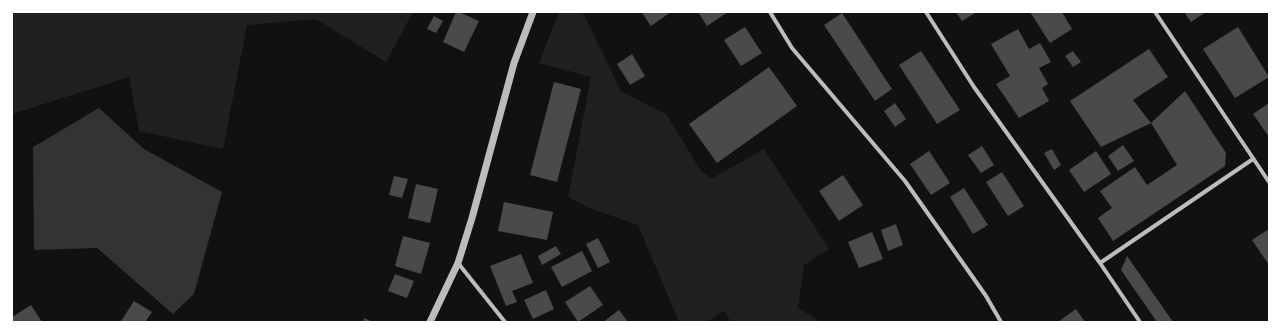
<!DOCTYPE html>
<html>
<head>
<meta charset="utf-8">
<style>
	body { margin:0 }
	#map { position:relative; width:1281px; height:334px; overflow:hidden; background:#111; font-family:"Fira Sans Condensed",sans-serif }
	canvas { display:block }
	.frame { position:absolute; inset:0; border:13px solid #fff; pointer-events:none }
</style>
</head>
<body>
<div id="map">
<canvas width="1281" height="334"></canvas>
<div class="frame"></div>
</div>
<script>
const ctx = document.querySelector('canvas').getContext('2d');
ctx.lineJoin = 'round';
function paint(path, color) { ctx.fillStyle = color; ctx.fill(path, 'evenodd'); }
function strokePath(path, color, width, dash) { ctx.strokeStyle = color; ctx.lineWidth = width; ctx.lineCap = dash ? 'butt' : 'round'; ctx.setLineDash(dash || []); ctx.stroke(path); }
paint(new Path2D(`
	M12,12H413L386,62L316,19L247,25L223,149L139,131L129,77L12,114Z
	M559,12H580L584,15L621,91L667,115L699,168L711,179L764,149L829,249L804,265L798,308L821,322H731L724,311L707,322H679L638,225L589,208L568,197L591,77L539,63Z`), '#202020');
paint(new Path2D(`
	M99,108L144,149L222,192L194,294L173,314L97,248L34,250L33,147Z`), '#333');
paint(new Path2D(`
	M456,12H459L479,21L464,52L443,42Z
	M644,12H671L651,26L642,13Z
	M698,12H728L707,26Z
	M956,12H977L962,21Z
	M1030,12H1062L1072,29L1050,43Z
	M1184,12H1206L1191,22Z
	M842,13L892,89L875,101L824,25Z
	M434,16L443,21L436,33L427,29Z
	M745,27L762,53L741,66L724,40Z
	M1238,27L1269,77L1235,98L1203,49Z
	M1018,29L1029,49L1040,43L1051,62L1039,68L1048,84L1042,88L1049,101L1019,118L996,84L1010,76L991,44Z
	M1149,49L1168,77L1133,100L1151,123L1101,147L1070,101Z
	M921,51L960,110L937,124L899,65Z
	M1073,51L1081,62L1073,67L1065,56Z
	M632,54L645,76L630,85L617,64Z
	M769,67L797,106L717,163L689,124Z
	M554,82L581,89L557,182L530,175Z
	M1185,91L1226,153L1225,166L1113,241L1098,218L1112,208L1100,191L1135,167L1147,185L1177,165L1151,123Z
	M895,103L906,119L895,127L884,111Z
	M1269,103V137L1253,114Z
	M1123,145L1134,161L1118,171L1108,156Z
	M982,146L994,165L981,173L968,155Z
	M1052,149L1061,165L1054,170L1044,153Z
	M929,151L950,183L931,195L910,164Z
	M1096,151L1111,174L1084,192L1069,170Z
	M1002,172L1024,206L1008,216L986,182Z
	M843,175L863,205L839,221L819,191Z
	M394,176L408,179L402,198L389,195Z
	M416,184L438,189L430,223L408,218Z
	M964,188L988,225L973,234L950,197Z
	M504,202L553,212L547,240L498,231Z
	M896,224L903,245L888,251L881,230Z
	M1269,229V265L1252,240Z
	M872,232L883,259L859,268L848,242Z
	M403,236L430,243L421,274L395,266Z
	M598,238L610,262L598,268L586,244Z
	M556,246L561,254L542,265L538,256Z
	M582,251L592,271L562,287L551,267Z
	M521,254L533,283L512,291L517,302L506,306L490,266Z
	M1127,256L1173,322H1157L1121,270Z
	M395,274L414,281L407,298L388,291Z
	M590,286L603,305L578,322L565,302Z
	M546,290L554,309L533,319L524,300Z
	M134,301L152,312L145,322H122L121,321Z
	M31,305L42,322H12V317Z
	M1076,309L1085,322H1058Z
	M619,310L628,322H603Z
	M364,318L373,322H363Z`), '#4a4a4a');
strokePath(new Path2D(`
	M770,12L792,48L905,181L986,296L1001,322
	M926,12L974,87L1100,263L1140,322
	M1155,12L1269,182
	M458,263L505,322
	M1100,263L1253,159`), '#bcbcbc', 4);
strokePath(new Path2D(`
	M430,322L458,263L472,218L514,63L533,12`), '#bcbcbc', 7);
</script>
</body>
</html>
